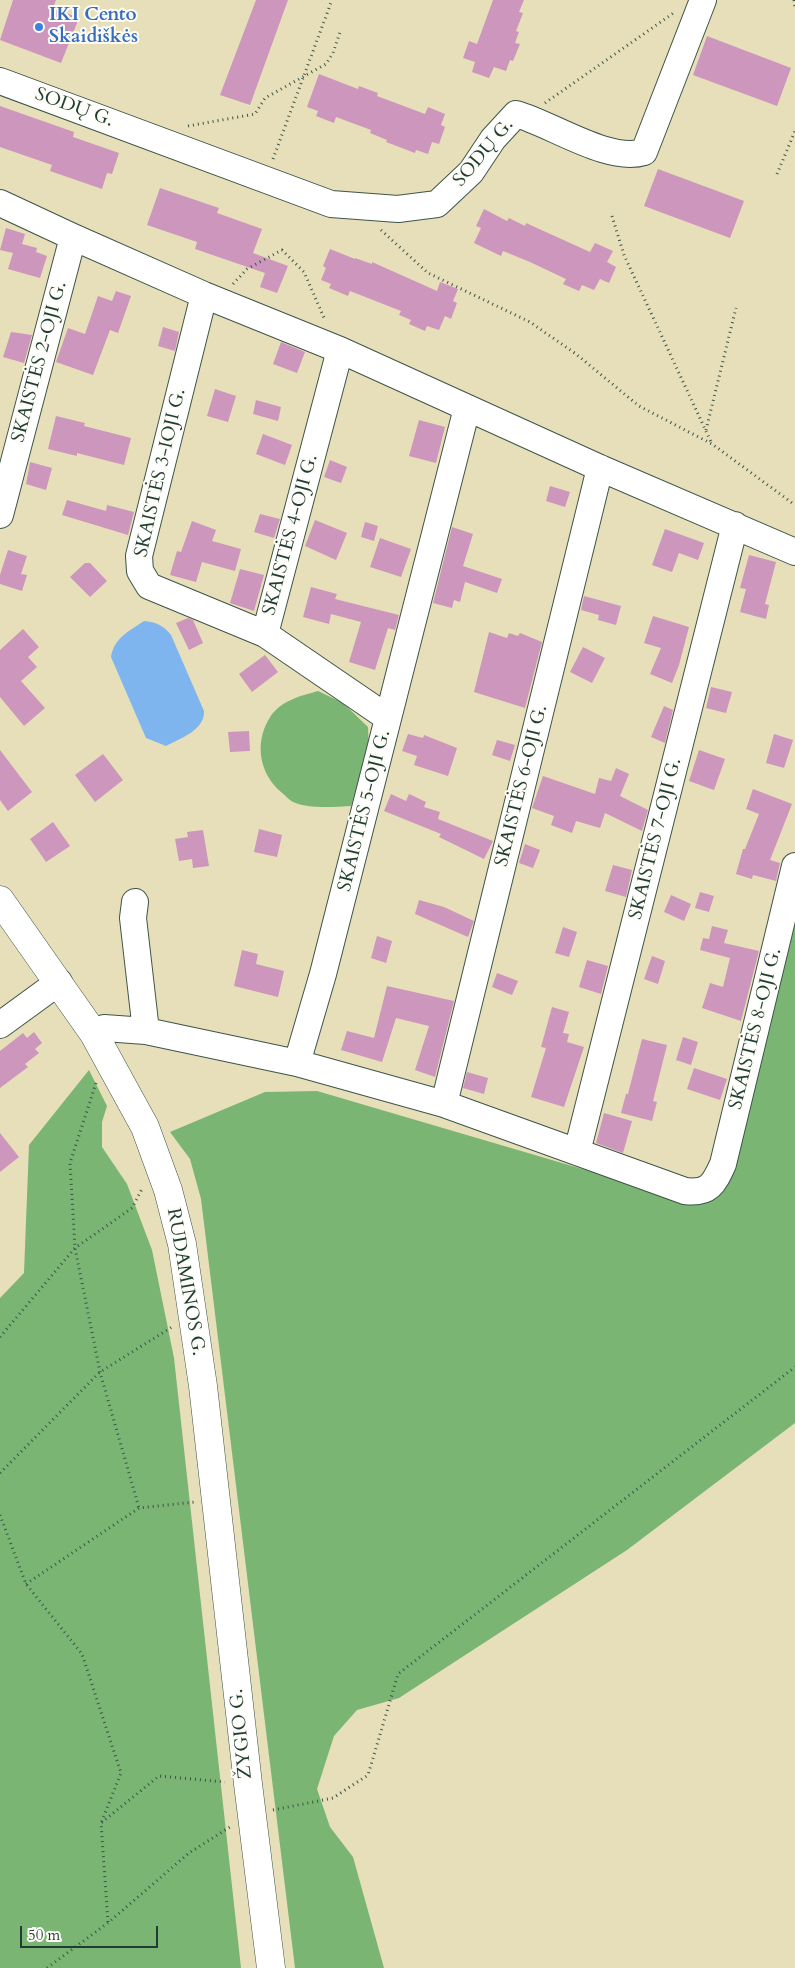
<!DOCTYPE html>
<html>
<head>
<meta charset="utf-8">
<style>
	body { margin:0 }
	#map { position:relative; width:795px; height:1968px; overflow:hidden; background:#e7dfb9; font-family:Cardo,serif }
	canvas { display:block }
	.scale { position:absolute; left:20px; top:1926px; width:138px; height:22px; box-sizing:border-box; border:2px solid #1f3d34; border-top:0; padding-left:6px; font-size:15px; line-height:18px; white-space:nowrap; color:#1f3d34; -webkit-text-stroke:4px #fdfcf7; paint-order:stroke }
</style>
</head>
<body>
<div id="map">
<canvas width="795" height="1968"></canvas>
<div class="scale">50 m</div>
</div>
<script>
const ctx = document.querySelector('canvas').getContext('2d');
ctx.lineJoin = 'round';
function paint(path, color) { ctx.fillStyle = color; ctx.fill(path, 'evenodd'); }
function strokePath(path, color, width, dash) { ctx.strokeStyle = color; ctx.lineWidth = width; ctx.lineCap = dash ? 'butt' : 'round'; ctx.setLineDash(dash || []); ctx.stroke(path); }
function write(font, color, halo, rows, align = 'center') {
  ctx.font = font + ' Cardo,serif'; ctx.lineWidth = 4; ctx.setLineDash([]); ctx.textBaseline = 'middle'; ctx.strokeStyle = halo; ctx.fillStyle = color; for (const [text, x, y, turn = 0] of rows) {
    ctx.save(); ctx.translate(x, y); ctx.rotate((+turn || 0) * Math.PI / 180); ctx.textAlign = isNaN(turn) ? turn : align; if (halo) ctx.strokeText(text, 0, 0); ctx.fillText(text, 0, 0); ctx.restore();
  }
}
paint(new Path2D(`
	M318,691L343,703L368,727L369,751L351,806C334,807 308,809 293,802C289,800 285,795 281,792C260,774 254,744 269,719C279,701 300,696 318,691Z
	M795,908V1423L627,1550L399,1698L357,1710L334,1736L317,1789L330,1827L353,1857L384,1968H295L201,1199L190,1159L170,1132L265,1092L317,1091L688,1200L716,1194Z
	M89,1070L107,1106L102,1122V1147L127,1184L152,1250L174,1358L241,1968H0V1298L24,1273L29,1145Z`), '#7ab574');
paint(new Path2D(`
	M144,621C156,622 163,625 171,635L204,711C205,730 181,738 166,746L146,738L111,657C114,638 129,631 144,621Z`), '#7eb5ee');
paint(new Path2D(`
	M13,0H56L53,8L79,18L61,63L0,40Z
	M256,0H288L250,105L220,95Z
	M493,0H524L519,12L523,13L516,31L519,32L515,43L520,44L513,61L510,60L506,71L494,67L489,78L472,72L475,62L463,58L469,41L477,44Z
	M707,36L791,68L777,106L693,75Z
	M319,74L358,89L359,86L378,93L377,96L425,114L428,107L445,114L441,125L445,127L439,144L432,142L428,154L416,150L415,153L386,142L387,140L370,133L371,130L336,117L334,123L316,116L318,111L307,107Z
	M0,106L74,132L73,137L119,153L112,174L107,173L102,189L50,171L52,165L0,147Z
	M658,169L744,201L730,238L644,206Z
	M160,188L219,208L217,213L262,229L253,253L288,266L277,293L260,287L265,273L195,249L197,242L147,225Z
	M484,209L507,221L509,218L525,226L526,223L590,252L595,243L613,251L607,262L616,267L609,283L600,279L594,290L582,285L579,291L563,284L566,279L530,262L503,251L501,256L474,243L481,228L476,226Z
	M6,228L25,234L22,244L37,248L36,252L47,256L40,278L8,269L13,253L0,250Z
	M330,249L355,259V258L372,264V262L437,291L440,282L458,289L453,301L457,303L451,319L445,316L439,330L427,326L425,331L409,324L411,320L399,315L401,311L350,291L348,296L329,288L331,284L321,280L326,268L323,266Z
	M116,291L131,296L118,333L110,330L93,375L56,362L68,328L85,334L98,296L112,301Z
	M163,327L179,332L175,351L158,346Z
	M11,332L32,335L24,363L3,357Z
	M281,342L305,352L297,373L273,364Z
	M215,389L236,396L228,422L207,416Z
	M256,400L281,407L278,421L253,414Z
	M56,416L85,423L84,426L131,438L124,465L77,453V456L48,449Z
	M419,420L445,427L436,463L409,456Z
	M263,434L292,445L285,465L256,454Z
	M330,460L347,467L341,483L324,477Z
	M30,462L52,468L46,490L26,484Z
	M550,486L570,492L565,507L546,501Z
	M67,500L106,511L107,505L134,512L128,535L62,515Z
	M260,514L280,519L274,538L254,532Z
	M315,520L347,533L336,560L305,546Z
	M192,521L216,530L212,541L241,549L235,571L202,562L196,582L170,575L177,551L181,552Z
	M365,522L378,526L374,541L361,537Z
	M452,527L473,534L463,566L502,579L497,593L465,582L460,602L454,600L452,608L433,603Z
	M665,529L704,543L698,560L679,553L672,572L652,565Z
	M380,538L411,549L401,577L370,567Z
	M8,550L27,556L21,574L27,575L22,591L0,584V575Z
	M749,555L776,562L765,604L769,605L766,619L740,612L746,589L740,588Z
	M85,563H90L107,581L90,597L70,577Z
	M240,569L264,575L254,611L230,603Z
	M311,587L337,594L335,599L399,615L395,630L388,628L375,670L349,662L361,622L331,614L329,624L303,617Z
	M584,596L621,606L616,625L598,620L599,615L581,610Z
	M653,616L689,627L679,665L672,683L650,674L661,648L644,643Z
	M188,618L193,620L203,643L189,650L176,623Z
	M23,629L39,647L28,657L37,667L21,681L45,708L24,726L0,697V650Z
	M489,632L507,638L509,633L518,636L520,633L542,642L525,708L474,692Z
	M583,647L605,658L592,683L570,672Z
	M265,655L278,672L252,692L239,674Z
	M711,687L732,692L726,713L706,708Z
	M664,706L673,710L665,743L651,737Z
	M249,731L250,751L230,752L228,732Z
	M408,734L423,738L424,735L457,748L448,776L414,765L417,756L402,751Z
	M774,734L793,740L784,768L766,763Z
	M497,740L515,745L510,761L492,755Z
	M0,750L32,792L8,811L0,800Z
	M699,750L725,759L714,790L689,781Z
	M103,754L123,780L95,802L75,775Z
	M616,768L629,774L620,796L648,810L642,831L605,813L600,828L576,821L572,833L551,825L554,816L532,808L543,776L595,794L599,778L611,781Z
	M753,789L792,804L770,860L780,863L776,881L753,875L752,879L736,874L743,849H745L759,814L746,809Z
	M391,794L406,801L409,794L426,802L424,807L440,812L438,819L493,841L484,859L439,837L441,834L384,811Z
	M53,822L70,846L46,862L30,839Z
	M259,829L282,835L277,857L254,852Z
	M203,830L209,866L193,868L192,859L179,861L175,839L188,837L187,832Z
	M525,844L540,850L533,868L519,863Z
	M613,865L632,870L626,897L605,891Z
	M700,892L714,896L709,912L695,908Z
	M671,895L691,904L684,921L664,912Z
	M419,900L444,907L474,921L468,937L415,914Z
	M712,926L728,930L724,943L759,951L741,1021L702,1008L710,983L723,987L730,958L700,950L703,938L709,939Z
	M563,927L577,932L569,957L555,953Z
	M377,936L392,941L386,963L371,958Z
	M242,950L258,954L256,964L284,971L278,997L234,986Z
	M652,956L665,961L658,984L644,979Z
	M587,960L608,966L601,994L579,987Z
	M497,973L518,981L512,995L492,987Z
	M387,986L454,1001L435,1077L415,1070L429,1026L396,1018L382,1062L341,1050L347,1031L374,1038Z
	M552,1007L569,1012L563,1033L569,1034L567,1042L584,1047L564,1107L531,1097L546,1048L541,1047Z
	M34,1032L42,1043L35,1049L39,1053L25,1064L28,1067L0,1088V1051L23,1033L27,1038Z
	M683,1037L698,1042L691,1065L676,1060Z
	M642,1039L667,1045L653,1101L657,1102L652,1121L621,1113L626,1094H628Z
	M694,1068L727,1079L720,1100L687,1089Z
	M467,1072L488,1078L484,1094L463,1088Z
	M604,1113L632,1121L623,1153L596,1143Z
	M0,1133L19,1157L0,1172Z`), '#cd96bd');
const minor = new Path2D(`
	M0,81L331,204L398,209L437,204L471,172L493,139L516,114C552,124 608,163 644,152L703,0
	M0,203L73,237L204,295L340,350L600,468L795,552
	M204,295L139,556L140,571L149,586L265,634
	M340,350L265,634L388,718
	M0,515L73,237
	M135,902L133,918L146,1031
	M0,1025L59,982
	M94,1034L104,1028L146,1031L297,1063L323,974L467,408
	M297,1063L444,1104L685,1191C709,1194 714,1184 723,1164L795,866
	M444,1104L600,468
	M577,1152L735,525`);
const major = new Path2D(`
	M0,900L94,1034L145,1127L168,1190L182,1244L203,1386L248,1784L271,1968`);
strokePath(minor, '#3d5548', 28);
strokePath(major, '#3d5548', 29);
strokePath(new Path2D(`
	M794,0L795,9
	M545,103L675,12
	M188,126L255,114L265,98L326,64L333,53L340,32
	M273,159L332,0
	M777,174L795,131
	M612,216L624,255L712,444
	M381,230L428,273L530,322L576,354L639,406L712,444L795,505
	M233,284L247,269L282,250L304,272L325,320
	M706,430L736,308
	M96,1083L70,1163L75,1248L100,1372L139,1508
	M0,1337L75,1248L132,1208L143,1187
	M0,1473L100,1372L172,1327
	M0,1515L26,1584L82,1654L121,1773L101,1823
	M26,1584L139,1508L195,1502
	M273,1810L333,1798L368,1775L398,1674L795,1367
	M108,1922L101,1823L159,1776L225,1782
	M47,1968L109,1922L189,1853L230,1827`), '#3d5548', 3, [1, 4]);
strokePath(minor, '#fff', 26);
strokePath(major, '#fff', 28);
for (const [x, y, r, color] of [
	[39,27,5,"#3f7fe0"]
]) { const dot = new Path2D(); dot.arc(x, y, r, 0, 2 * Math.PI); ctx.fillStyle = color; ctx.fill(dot); strokePath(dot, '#fdfcf7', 2); }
write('bold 19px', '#366cbe', '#fdfcf7', [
	["IKI Cento",49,16],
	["Skaidiškės",49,38]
], 'left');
write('19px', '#1f3d34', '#fdfcf7', [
	["SODŲ G.",74,108,20],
	["SODŲ G.",484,153,-50],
	["SKAISTĖS 2-OJI G.",40,362,-75],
	["SKAISTĖS 3-IOJI G.",161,473,-77],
	["SKAISTĖS 4-OJI G.",291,535,-75],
	["SKAISTĖS 6-OJI G.",522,786,-76],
	["SKAISTĖS 5-OJI G.",365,811,-76],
	["SKAISTĖS 7-OJI G.",656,839,-76],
	["SKAISTĖS 8-OJI G.",756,1029,-76],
	["RUDAMINOS G.",185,1282,80],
	["ŽYGIO G.",242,1734,-96]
]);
</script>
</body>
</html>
